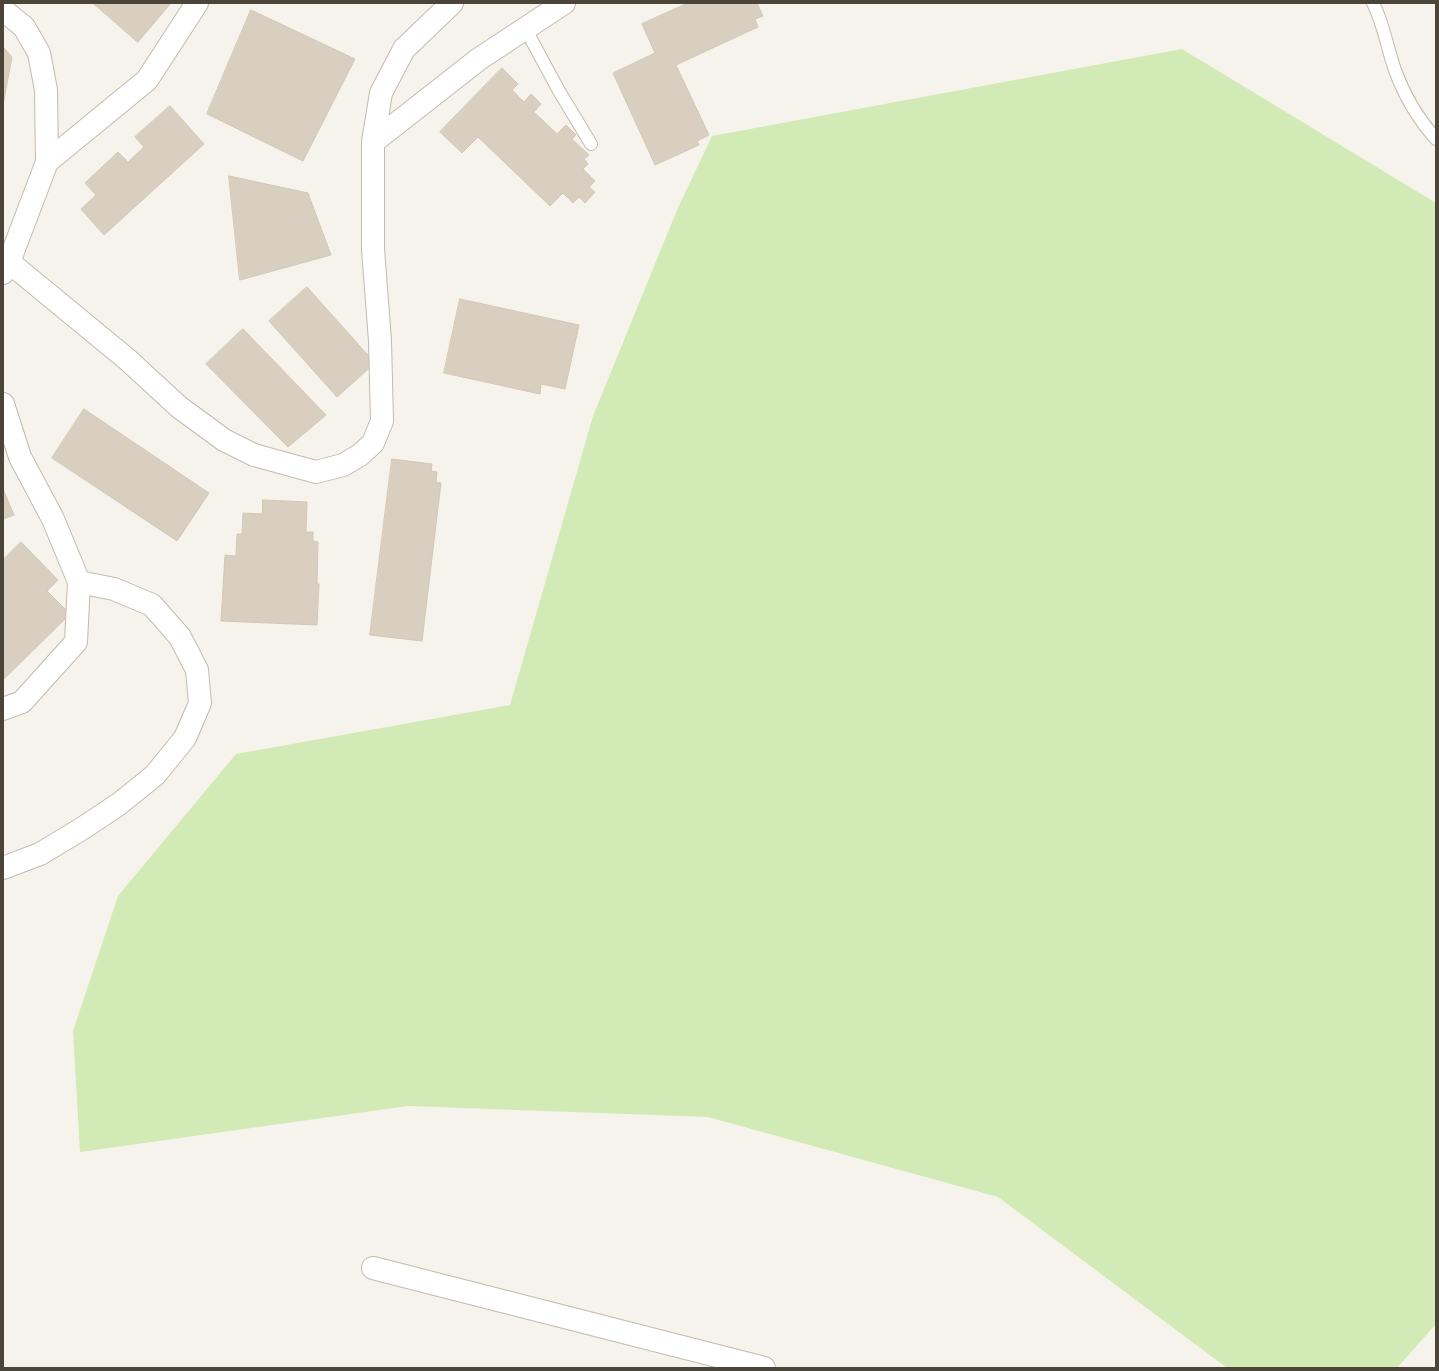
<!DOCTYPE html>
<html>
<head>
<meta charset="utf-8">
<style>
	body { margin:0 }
	#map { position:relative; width:1439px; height:1371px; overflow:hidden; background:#f6f3ec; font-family:"Space Grotesk",sans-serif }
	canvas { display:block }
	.frame { position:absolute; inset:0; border:4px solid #4b4439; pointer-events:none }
</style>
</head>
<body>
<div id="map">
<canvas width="1439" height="1371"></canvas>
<div class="frame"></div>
</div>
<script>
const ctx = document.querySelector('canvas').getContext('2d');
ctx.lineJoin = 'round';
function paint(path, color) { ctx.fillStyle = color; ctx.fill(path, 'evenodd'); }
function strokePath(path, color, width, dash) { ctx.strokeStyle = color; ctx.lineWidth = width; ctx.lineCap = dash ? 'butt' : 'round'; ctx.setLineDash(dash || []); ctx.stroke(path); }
paint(new Path2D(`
	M1182,49L1436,203V1324L1397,1368H1227L998,1197L708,1117L408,1106L80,1152L73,1031L118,896L236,754L510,705L593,416L677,210L712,136Z`), '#d2eab5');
const building = new Path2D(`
	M93,3H171L138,42Z
	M688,3H757L763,16L755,19L758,27L676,65L709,135L697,141L699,145L655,165L613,73L655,53L642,24Z
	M251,10L355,59L303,161L207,114Z
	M3,47L12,57L3,105Z
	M502,68L518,84L512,90L524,102L531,94L541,104L534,112L557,134L566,125L576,135L572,139L589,155L584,159L588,164L583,169L595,181L589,187L595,192L585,203L579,197L573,203L563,193L550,206L478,137L462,153L440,132Z
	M170,106L204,144L104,235L81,209L96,195L85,183L118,152L128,162L144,147L135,137Z
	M229,176L308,193L331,255L240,280Z
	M307,287L375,363L337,397L269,321Z
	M460,299L579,325L565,389L541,384L540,394L444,373Z
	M243,329L326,415L288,447L206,364Z
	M84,409L209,493L177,541L52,458Z
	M392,459L432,464L431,471L437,472L436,482L441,483L422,641L370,635Z
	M3,489L14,515L3,519Z
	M263,500L307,502L306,532H313V541L318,542L317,584H319L317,625L221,621L225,555L236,556L237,534H242L243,513L262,514Z
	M21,542L58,580L47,591L70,614L3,680V560Z`);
paint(building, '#d8cfc1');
strokePath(building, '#d3c7b4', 1);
const service = new Path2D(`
	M1373,3C1384,24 1387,48 1395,70C1404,95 1419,120 1436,139
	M525,28L559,91L591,144`);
const minor = new Path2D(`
	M3,10L24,27L39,53L46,90L47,162L9,262L3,273
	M373,142L479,59L564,3
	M47,162L147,80L197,3
	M9,262L128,360L179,407L224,440L254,455L316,472L343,465L360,455L373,443L382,421L380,341L373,249V142L381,93L404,49L452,3
	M3,404L20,457L53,519L79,582L76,642L22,702L3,709
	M3,868L40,854L83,828L119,804L155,775L185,738L200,703L197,670L180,637L152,605L114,589L79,582
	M373,1268L764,1368`);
strokePath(service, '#c2bbae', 14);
strokePath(minor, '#c2bbae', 24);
strokePath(service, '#fff', 12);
strokePath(minor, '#fff', 22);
</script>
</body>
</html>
